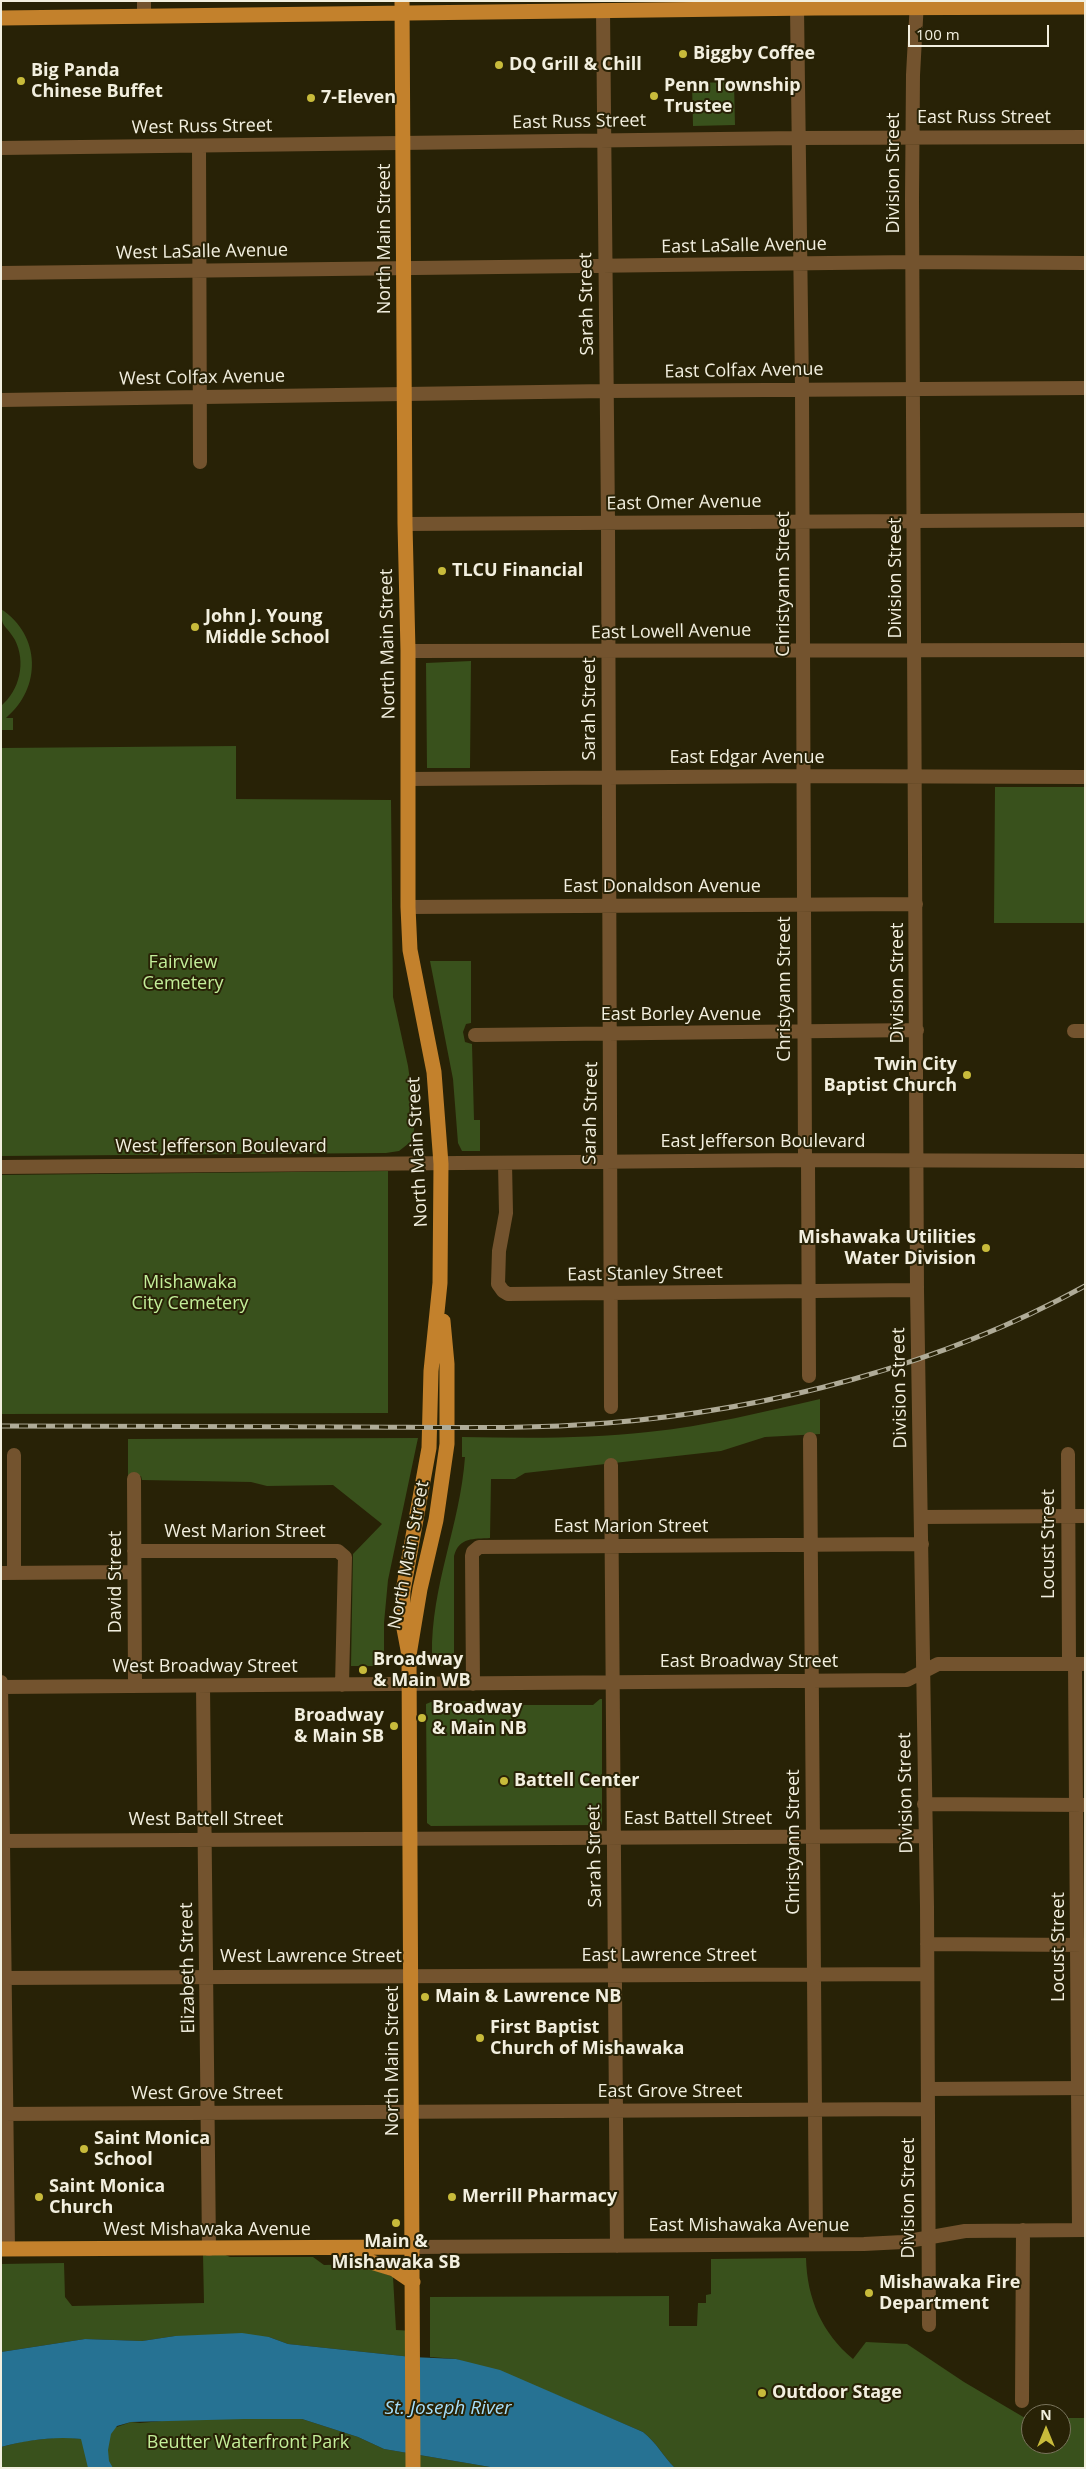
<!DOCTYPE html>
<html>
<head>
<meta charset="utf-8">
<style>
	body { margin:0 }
	#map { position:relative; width:1086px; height:2469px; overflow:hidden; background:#282206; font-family:"Open Sans",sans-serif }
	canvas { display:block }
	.frame { position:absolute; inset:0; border:2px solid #f2efdf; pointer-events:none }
	.north { position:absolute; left:1021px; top:2404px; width:50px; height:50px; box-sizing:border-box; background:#282206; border:1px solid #79745d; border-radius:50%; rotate:0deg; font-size:14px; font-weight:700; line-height:20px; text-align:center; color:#f2efdf }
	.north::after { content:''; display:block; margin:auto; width:18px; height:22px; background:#c8bb3b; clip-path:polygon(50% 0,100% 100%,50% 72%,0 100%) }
	.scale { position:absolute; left:908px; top:25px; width:141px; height:22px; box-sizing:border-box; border:2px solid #f2efdf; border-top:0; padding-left:6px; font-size:15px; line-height:18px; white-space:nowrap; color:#f2efdf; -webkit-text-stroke:4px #282206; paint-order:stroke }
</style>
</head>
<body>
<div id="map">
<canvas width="1086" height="2469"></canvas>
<div class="frame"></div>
<div class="north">N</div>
<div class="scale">100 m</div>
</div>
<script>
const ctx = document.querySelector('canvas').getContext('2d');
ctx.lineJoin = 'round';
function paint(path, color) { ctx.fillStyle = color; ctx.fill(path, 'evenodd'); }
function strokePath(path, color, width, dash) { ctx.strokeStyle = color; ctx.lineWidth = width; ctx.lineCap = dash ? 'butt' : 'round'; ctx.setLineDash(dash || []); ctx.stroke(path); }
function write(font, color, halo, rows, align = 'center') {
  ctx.font = font + ' "Open Sans",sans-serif'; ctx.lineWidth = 4; ctx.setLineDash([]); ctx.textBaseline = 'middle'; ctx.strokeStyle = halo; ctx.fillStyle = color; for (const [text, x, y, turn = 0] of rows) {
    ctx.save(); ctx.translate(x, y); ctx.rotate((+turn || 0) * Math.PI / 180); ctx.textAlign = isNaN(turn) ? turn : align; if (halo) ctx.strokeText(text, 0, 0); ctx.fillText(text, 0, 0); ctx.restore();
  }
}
paint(new Path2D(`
	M734,82L735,125L693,126L692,83Z
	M1,609C41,635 42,688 6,718H13V730H1V706C20,690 26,662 15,640C6,624 1,629 1,609Z
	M471,661L470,768H427L426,663Z
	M236,746V799L391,800L393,997L408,1066L415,1116L413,1140L399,1151L386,1153L1,1156V748Z
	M995,787H1085V923H994Z
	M430,961H471V1023L466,1024L463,1032L465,1042L472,1044L474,1120H480V1151H462L458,1143L453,1079Z
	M388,1171V1413L1,1414V1175Z
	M820,1399V1434L765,1437L721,1451L525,1473L515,1479H491L490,1538C474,1539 459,1537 454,1556V1666H440V1661L432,1655C431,1585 460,1526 465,1457H462V1437C524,1438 587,1439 648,1432C707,1426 763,1412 820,1399Z
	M418,1438L388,1580L384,1623V1655L376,1662V1666H351L353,1554L382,1524L333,1485L267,1486L251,1482L142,1480L141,1476L128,1477V1439Z
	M600,1699H602V1825L431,1826L427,1823L426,1704L431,1702L491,1701L495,1705H593Z
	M221,2253L230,2257H313L324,2265L360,2264L393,2277L396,2330L413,2331L412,2357L288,2344L269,2337L175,2336L142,2341L85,2339L1,2352V2264L64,2263L65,2297L72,2306L204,2303L203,2254Z
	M806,2258C807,2299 822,2333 853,2359L866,2342L907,2344L964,2382L1025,2418H1031V2444H1061V2418H1085V2468H675C663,2456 656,2442 643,2432L554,2394L456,2359L430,2357V2297L669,2296V2326H697L698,2303H706V2295L711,2294V2259Z
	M183,2419H302L358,2437L384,2449L496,2468H1V2447L25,2441L63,2437L82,2439L131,2422L140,2423Z`), '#39511c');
paint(new Path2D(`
	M242,2333L269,2337L288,2344L412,2357L456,2359L500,2370L643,2432C656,2442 663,2456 675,2468H496L384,2449L358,2437L302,2419H245L131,2422L117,2426L111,2434L108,2450L109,2461L113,2468H88L81,2439C54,2436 28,2440 1,2447V2352L85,2339L142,2341L175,2336Z`), '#267293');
strokePath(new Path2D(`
	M144,1V16
	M917,1L913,75L912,199L917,1290L927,1906L929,2325
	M797,8L802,389L805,1160
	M603,10L608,522L611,1407
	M199,146L200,462
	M1,148L799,138L1085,137
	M1,273L913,262L1085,263
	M1,400L607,391L1085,388
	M405,524L1085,520
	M408,651L1085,650
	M409,779L803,776L1085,777
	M408,907L916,904
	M1074,1031H1085
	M475,1035L917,1030
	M808,1160L809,1376
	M505,1163L506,1213L499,1251L498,1284L503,1291L508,1294L917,1290
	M1,1167L805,1160L1085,1161
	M810,1439L816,2244
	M1068,1454L1069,1664
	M14,1455V1573
	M611,1465L617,2246
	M134,1479L135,1686
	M921,1517L1085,1516
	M134,1551H338L345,1557L342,1685
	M1,1573L134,1572
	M1075,1664L1079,2230
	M1,1682L8,2249
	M473,1684L472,1556L473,1552L479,1547L922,1544
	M203,1686L209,2249
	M1,1687L907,1680L938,1664H1085
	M924,1804L1085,1805
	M1,1841L925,1836
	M927,1944L1085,1945
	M1,1978L927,1974
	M928,2089L1085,2088
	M1,2114L928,2109
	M413,2247L864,2244L903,2242L965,2231L1085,2230
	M1022,2401L1023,2230`), '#73532e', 14);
strokePath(new Path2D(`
	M402,1L405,524L408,651V907L410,950L434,1072L441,1164L440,1283L431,1371L429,1448L403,1591L402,1618L409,1655
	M1,18L815,8L1085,7
	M1,2249L413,2247
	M342,2253L394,2269L413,2282
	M413,2468L409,1655L420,1589L436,1520L447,1444V1364L443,1321`), '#c3812c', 15);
const rail = new Path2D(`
	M1,1426C116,1426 231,1426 346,1427C433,1427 520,1430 607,1423C769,1410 942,1365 1085,1286`);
strokePath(rail, '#afab97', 5);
strokePath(rail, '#282206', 3, [9]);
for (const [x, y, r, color] of [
	[683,54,5,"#c8bb3b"],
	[499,65,5,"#c8bb3b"],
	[21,81,5,"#c8bb3b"],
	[654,96,5,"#c8bb3b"],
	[311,98,5,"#c8bb3b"],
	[442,571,5,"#c8bb3b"],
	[195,627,5,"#c8bb3b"],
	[967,1075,5,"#c8bb3b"],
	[986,1248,5,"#c8bb3b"],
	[363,1670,5,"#c8bb3b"],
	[422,1718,5,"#c8bb3b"],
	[394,1726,5,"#c8bb3b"],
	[504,1781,5,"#c8bb3b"],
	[425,1997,5,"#c8bb3b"],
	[480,2038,5,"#c8bb3b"],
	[84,2149,5,"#c8bb3b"],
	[39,2197,5,"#c8bb3b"],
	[452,2197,5,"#c8bb3b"],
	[396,2223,5,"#c8bb3b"],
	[869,2293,5,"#c8bb3b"],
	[762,2393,5,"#c8bb3b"]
]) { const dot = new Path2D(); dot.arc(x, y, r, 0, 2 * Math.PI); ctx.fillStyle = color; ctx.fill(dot); strokePath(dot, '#282206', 2); }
write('bold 18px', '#f2efdf', '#282206', [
	["Biggby Coffee",693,54],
	["DQ Grill & Chill",509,65],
	["Big Panda",31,71],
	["Chinese Buffet",31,92],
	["Penn Township",664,86],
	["Trustee",664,107],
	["7-Eleven",321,98],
	["TLCU Financial",452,571],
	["John J. Young",205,617],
	["Middle School",205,638],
	["Twin City",957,1065,"right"],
	["Baptist Church",957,1086,"right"],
	["Mishawaka Utilities",976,1238,"right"],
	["Water Division",976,1259,"right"],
	["Broadway",373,1660],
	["& Main WB",373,1681],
	["Broadway",432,1708],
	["& Main NB",432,1729],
	["Broadway",384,1716,"right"],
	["& Main SB",384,1737,"right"],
	["Battell Center",514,1781],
	["Main & Lawrence NB",435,1997],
	["First Baptist",490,2028],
	["Church of Mishawaka",490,2049],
	["Saint Monica",94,2139],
	["School",94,2160],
	["Saint Monica",49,2187],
	["Church",49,2208],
	["Merrill Pharmacy",462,2197],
	["Main &",396,2242,"center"],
	["Mishawaka SB",396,2263,"center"],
	["Mishawaka Fire",879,2283],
	["Department",879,2304],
	["Outdoor Stage",772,2393]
], 'left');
write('18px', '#f2efdf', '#282206', [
	["East Russ Street",984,118],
	["East Russ Street",579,122,-1],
	["West Russ Street",202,127,-1],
	["Division Street",894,173,-90],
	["North Main Street",385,239,-90],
	["East LaSalle Avenue",744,246,-1],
	["West LaSalle Avenue",202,252,-1],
	["Sarah Street",587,304,-91],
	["East Colfax Avenue",744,371,-1],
	["West Colfax Avenue",202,378,-1],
	["East Omer Avenue",684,503,-1],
	["Division Street",896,578,-90],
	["Christyann Street",784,584,-90],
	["East Lowell Avenue",671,632,-1],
	["North Main Street",388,644,-91],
	["Sarah Street",590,709,-90],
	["East Edgar Avenue",747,758],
	["East Donaldson Avenue",662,887],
	["Division Street",898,983,-90],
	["Christyann Street",785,989,-90],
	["East Borley Avenue",681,1015],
	["Sarah Street",591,1113,-89],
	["East Jefferson Boulevard",763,1142],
	["West Jefferson Boulevard",221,1147],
	["North Main Street",418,1152,-93],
	["East Stanley Street",645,1274,-1],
	["Division Street",900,1388,-91],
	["East Marion Street",631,1527],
	["West Marion Street",245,1532],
	["Locust Street",1049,1544,-90],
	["North Main Street",409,1555,-79],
	["David Street",116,1582,-90],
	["East Broadway Street",749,1662],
	["West Broadway Street",205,1667],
	["Division Street",906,1793,-91],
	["East Battell Street",698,1819],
	["West Battell Street",206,1820],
	["Christyann Street",794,1842,-90],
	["Sarah Street",595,1856,-91],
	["Locust Street",1059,1947,-90],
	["East Lawrence Street",669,1956],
	["West Lawrence Street",311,1957],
	["Elizabeth Street",188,1968,-91],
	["North Main Street",393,2061,-90],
	["East Grove Street",670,2092],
	["West Grove Street",207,2094],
	["Division Street",909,2198,-90],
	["East Mishawaka Avenue",749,2226],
	["West Mishawaka Avenue",207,2230]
]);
write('18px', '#c3ee99', '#282206', [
	["Fairview",183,963],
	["Cemetery",183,984],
	["Mishawaka",190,1283],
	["City Cemetery",190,1304],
	["Beutter Waterfront Park",248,2443]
]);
write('italic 19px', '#a4defb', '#282206', [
	["St. Joseph River",448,2409]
]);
</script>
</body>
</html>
